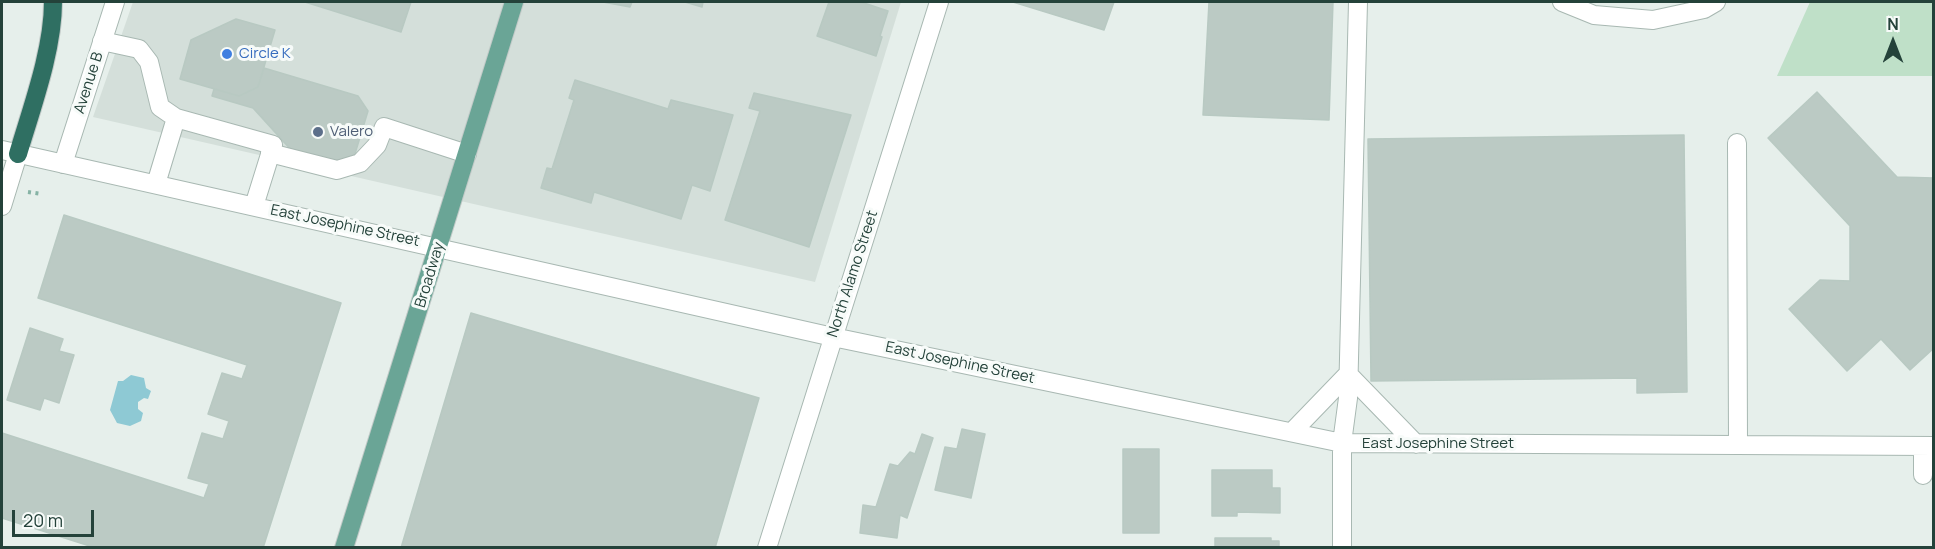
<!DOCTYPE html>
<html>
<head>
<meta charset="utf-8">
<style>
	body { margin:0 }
	#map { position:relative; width:1935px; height:549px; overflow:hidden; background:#e6efeb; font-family:Manrope,sans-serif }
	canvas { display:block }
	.frame { position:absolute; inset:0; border:3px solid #24423a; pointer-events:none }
	.north { position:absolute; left:1863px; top:12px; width:60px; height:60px; -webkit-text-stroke:4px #f7fbf9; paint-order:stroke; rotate:0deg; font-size:16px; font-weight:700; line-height:24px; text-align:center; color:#24423a }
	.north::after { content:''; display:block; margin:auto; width:21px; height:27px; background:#24423a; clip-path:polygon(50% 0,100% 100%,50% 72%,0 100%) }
	.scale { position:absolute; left:12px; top:510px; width:82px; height:27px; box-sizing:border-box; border:3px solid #24423a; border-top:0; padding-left:8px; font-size:18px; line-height:21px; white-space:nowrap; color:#24423a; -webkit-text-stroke:4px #f7fbf9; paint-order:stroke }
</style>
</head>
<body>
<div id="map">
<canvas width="1935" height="549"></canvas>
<div class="frame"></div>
<div class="north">N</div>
<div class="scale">20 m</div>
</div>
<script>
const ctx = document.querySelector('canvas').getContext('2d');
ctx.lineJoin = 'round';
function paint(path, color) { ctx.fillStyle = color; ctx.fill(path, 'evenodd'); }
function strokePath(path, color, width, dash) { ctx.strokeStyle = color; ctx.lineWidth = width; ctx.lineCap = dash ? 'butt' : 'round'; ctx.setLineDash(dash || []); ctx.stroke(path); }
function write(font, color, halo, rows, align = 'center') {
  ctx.font = font + ' Manrope,sans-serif'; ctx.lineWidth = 6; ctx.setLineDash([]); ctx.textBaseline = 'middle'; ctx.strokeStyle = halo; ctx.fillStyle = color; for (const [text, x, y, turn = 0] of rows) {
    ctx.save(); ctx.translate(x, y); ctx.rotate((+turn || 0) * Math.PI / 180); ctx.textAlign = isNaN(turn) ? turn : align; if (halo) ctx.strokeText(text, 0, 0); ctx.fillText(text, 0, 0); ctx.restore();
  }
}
paint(new Path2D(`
	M133,2H901L815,282L93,117Z`), '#d4dfda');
paint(new Path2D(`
	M1810,2H1933V76H1777Z`), '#bfe0c8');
paint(new Path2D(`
	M131,375L144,378L146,388L151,391L148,399L144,398L138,402V409L143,413L141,421L130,426L117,423L110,410L118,381H123Z`), '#8ec9d4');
const building = new Path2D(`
	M305,2H411L401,32Z
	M603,2H632L630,7Z
	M685,2H703L702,7Z
	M829,2H861L888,11L880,36L882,37L876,56L817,36Z
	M1013,2H1114L1104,30Z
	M1209,2H1333L1329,120L1203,115Z
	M236,19L275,30L258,87L239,96L180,79L191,40Z
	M264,68L358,96L368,111L354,157L336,165L293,152L253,108L212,96L214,89L239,96L258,87Z
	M575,80L668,109L671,100L733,115L710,191L692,185L681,219L594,192L591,203L541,188L547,168L552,169L574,100L569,98Z
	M1817,92L1897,177L1934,178V348L1910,370L1881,339L1847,371L1789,309L1820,280L1850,281V226L1768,138Z
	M754,93L851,115L809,247L725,220L760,111L749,108Z
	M1684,135L1687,392L1637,393V378L1371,381L1368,139Z
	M64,215L341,303L263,548H96L2,518V433L204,498L209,484L188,478L202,433L223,439L229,421L208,414L222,373L242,379L247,365L38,298Z
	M471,313L759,398L715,548H401Z
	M30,328L63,339L59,351L74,355L59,403L44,398L40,410L7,400Z
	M962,429L985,434L971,498L935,490L945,447L957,449Z
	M922,434L933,438L907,518L900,515L897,538L860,533L863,505L876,507L890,464L898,466L910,452L915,454Z
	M1123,449H1159V533H1123Z
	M1212,470H1272V488H1280V513L1237,512V516H1212Z
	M1215,538H1271V541H1279V548H1215Z`);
paint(building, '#bbcac4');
strokePath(building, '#b8c9c2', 1.5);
const minor = new Path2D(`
	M1562,2L1594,15L1653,20L1704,9L1716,2
	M102,41L139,49L149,62L160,107L176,118L156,184
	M176,118L273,145L254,206
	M1737,143L1738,445
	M2,150L833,337L1342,443L1934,446
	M270,153L337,170L360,163L377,145L384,127L467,154
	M63,164L115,2
	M2,206L18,154
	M1292,432L1348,374L1416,444
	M1923,446V475
	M767,548L939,2
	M1342,548V443L1348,398L1358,2`);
const major = new Path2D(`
	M344,548L514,2`);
const highway = new Path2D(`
	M18,154C32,107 53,50 53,2`);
strokePath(minor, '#a8b8b2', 20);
strokePath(major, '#c2cac8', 20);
strokePath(highway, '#c2cac8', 20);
strokePath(new Path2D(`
	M28,192L42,194`), '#86b3a5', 4, [3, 4.5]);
strokePath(minor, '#fff', 18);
strokePath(major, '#6aa596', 18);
strokePath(highway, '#2f6f62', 18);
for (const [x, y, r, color] of [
	[227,54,6,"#3f7fe0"],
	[318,132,6,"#5c6f8a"]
]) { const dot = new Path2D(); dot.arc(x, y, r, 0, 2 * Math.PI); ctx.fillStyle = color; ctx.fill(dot); strokePath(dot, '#f7fbf9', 2); }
write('15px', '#366cbe', '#f7fbf9', [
	["Circle K",239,54]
], 'left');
write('15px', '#24423a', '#f7fbf9', [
	["Avenue B",89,83,-72],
	["East Josephine Street",345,226,12],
	["North Alamo Street",853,274,-72],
	["Broadway",430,275,-73],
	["East Josephine Street",960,363,12],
	["East Josephine Street",1438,444]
]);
write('15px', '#4e5e75', '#f7fbf9', [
	["Valero",330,132]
], 'left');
</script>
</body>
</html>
